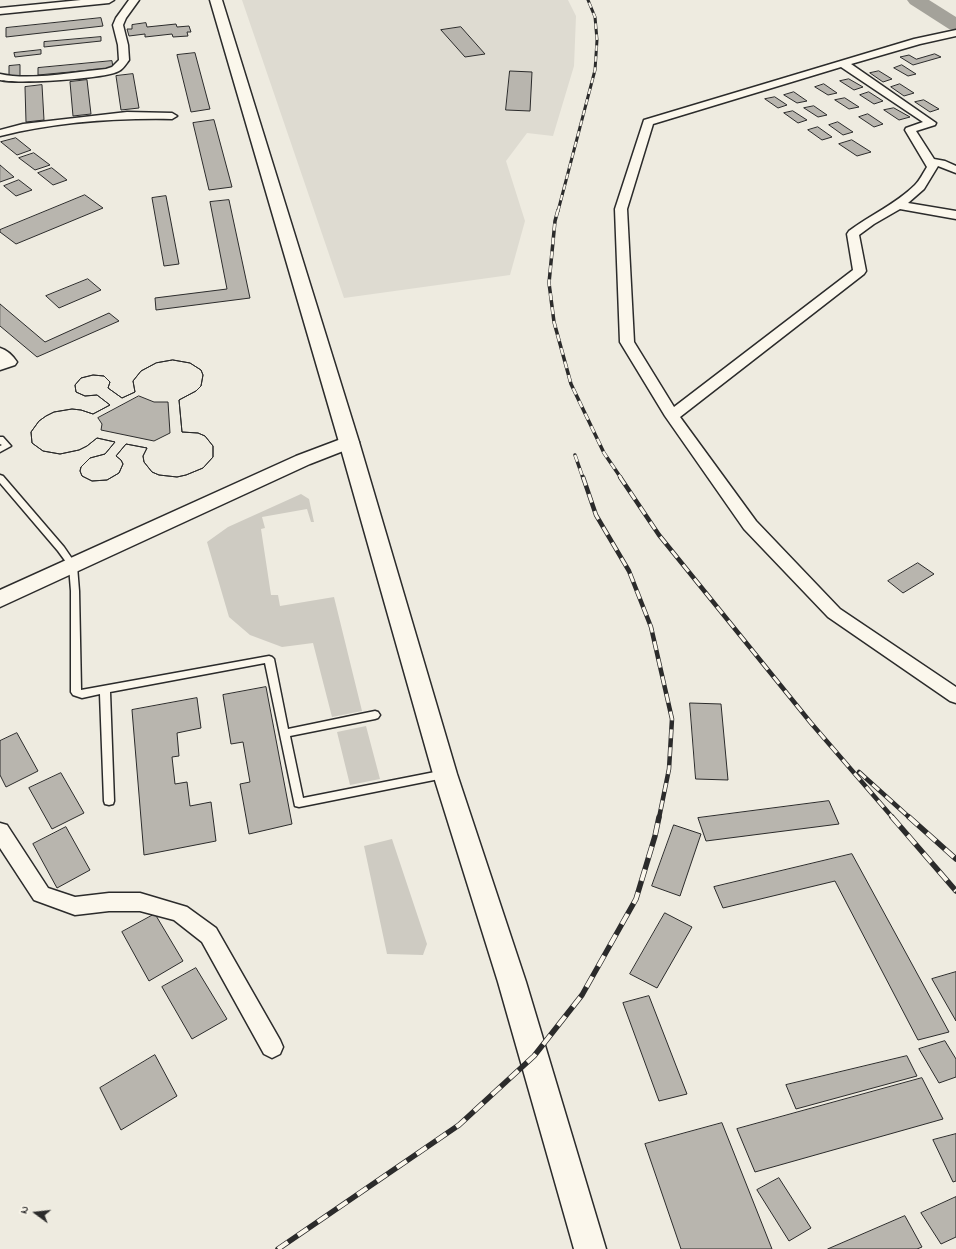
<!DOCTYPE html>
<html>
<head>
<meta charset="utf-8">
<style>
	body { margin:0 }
	#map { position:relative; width:956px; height:1249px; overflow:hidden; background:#eeebe0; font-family:"Indie Flower",sans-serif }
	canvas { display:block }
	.north { position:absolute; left:16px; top:1193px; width:40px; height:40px; -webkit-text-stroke:3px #fbf7ec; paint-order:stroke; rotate:285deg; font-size:11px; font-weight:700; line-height:16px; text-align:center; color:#2b2b2b }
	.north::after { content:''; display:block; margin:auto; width:14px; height:18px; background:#2b2b2b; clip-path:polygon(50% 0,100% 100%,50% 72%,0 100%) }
</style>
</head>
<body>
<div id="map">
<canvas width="956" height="1249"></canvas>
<div class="north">N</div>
</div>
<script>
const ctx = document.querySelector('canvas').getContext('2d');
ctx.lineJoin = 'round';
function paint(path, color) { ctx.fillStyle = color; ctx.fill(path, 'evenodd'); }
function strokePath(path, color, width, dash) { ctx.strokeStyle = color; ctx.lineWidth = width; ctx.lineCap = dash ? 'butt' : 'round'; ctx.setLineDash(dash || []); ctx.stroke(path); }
paint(new Path2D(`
	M242,0H568L576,16L574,66L553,136L527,133L506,161L525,221L510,275L344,298Z`), '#dedbd1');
paint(new Path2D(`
	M301,494L309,499L314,522H311L307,509L262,517L265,528L261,529L271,595H278L280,606L334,597L362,711L332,717L313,643L282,647L250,635L229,617L207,542L228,527Z
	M366,726L380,779L350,785L337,732Z
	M392,839L427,944L423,955L387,954L364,846Z`), '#cecbc2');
paint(new Path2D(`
	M907,0H929L956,17V31L949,29L910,4Z`), '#a4a29a');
const building = new Path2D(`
	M101,18L103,26L6,37V28Z
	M146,23L147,27L176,24L177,27L189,26L191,32H187L188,36L173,37L172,34L145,37V34L129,36L127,29H132V25Z
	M461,27L485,54L465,57L441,30Z
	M101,37V41L44,47V42Z
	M41,50V54L15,57L14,53Z
	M195,53L210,109L191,112L177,55Z
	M935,54L941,57L913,65L900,57L909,55L916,59Z
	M112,61L113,68L38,75V68Z
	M20,65V77L9,78V66Z
	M902,65L916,74L908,76L894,68Z
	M510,71L532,72L530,111L506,110Z
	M879,71L892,79L883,82L870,73Z
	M133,74L139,108L121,110L116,76Z
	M849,79L863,87L854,90L840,81Z
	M87,80L91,114L73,116L70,82Z
	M824,84L837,93L828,95L815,87Z
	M900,84L914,93L904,96L891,87Z
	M42,85L44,120L26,122L25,87Z
	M794,92L807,101L797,103L784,95Z
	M869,92L883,101L874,104L860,95Z
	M775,97L787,105L778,108L765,99Z
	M845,98L859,107L849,109L835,100Z
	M924,100L939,109L930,112L915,102Z
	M814,106L827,115L818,117L804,108Z
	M894,108L910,117L899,120L884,110Z
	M793,111L807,120L798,123L784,113Z
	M868,114L883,124L874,127L859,117Z
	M214,120L232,187L209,190L193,123Z
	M838,122L853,132L843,135L829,125Z
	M818,127L832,137L822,140L808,130Z
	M16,138L31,150L17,155L1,142Z
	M852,140L871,152L857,156L839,144Z
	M34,153L50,165L35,170L19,158Z
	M0,165L14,177L0,182Z
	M52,168L67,180L53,185L38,173Z
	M19,180L32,190L16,196L4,186Z
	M85,195L103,208L16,244L0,232V230Z
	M166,196L179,264L164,266L152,198Z
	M229,200L250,298L156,310L155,298L227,289L210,202Z
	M88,279L101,290L59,308L46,296Z
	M0,304L45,342L109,313L119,321L37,357L0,326Z
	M173,360L190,363L201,370L203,375L201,386L196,391L179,400L182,432L198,433L205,436L213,446V457L203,468L186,475L177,477L159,475L152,472L144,462L143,456L147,448L126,444L116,456L121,460L123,464L119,473L107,480L92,481L82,476L80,471L81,467L90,458L105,454L115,442L97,438L87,446L79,450L60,454L43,451L32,443L31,432L39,421L46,416L54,412L72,409L81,410L93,414L110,405L97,395L85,396L76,392L75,385L81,378L93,375L104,376L110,382L108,388L122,398L135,392L133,381L141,371L156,363ZM139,396L154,402H168L170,433L154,441L101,430L102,424L98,418Z
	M173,360L190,363L201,370L203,375L201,386L196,391L179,400L182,432L198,433L205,436L213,446V457L203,468L186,475L177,477L159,475L152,472L144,462L143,456L147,448L126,444L116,456L121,460L123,464L119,473L107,480L92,481L82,476L80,471L81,467L90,458L105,454L115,442L97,438L87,446L79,450L60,454L43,451L32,443L31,432L39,421L46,416L54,412L72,409L81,410L93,414L110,405L97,395L85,396L76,392L75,385L81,378L93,375L104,376L110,382L108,388L122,398L135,392L133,381L141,371L156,363Z
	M918,563L934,574L903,593L888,581Z
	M266,687L292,824L249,834L240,784L250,782L243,742L231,744L223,695Z
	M197,698L201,728L177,733L179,756L172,757L175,784L187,782L190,806L211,802L216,841L144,855L132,710Z
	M690,703L721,704L728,780L696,779Z
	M17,733L38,771L6,787L0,775V741Z
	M61,773L84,813L52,829L29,788Z
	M829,801L839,824L706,841L698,818Z
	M674,825L701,834L680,896L652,886Z
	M66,827L90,870L57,888L33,844Z
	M852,854L949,1032L918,1040L835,881L723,908L714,887Z
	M665,913L692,927L657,988L630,974Z
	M155,914L183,961L149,981L122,932Z
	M196,968L227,1019L192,1039L162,987Z
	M956,972V1021L932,979Z
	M649,996L687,1094L659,1101L623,1003Z
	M945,1041L956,1059V1077L939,1083L919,1049Z
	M155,1055L177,1096L121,1130L100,1088Z
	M907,1056L917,1076L796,1109L786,1085Z
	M922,1078L943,1119L755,1172L737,1129Z
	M722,1123L772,1249H681L645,1144Z
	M956,1134V1181L953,1182L933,1140Z
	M779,1178L811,1228L789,1241L757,1190Z
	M956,1197V1237L941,1244L921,1213Z
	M905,1216L922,1247L917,1249H828Z`);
paint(building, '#b8b5ae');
strokePath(building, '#2b2b2b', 1);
const service = new Path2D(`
	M0,437H3L11,446L0,452V446L2,445L0,444Z
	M0,475L3,476L64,547L77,566L79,591L81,690L269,656L272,657L274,659L288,729L375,711L378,712L380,715L378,718L375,719L290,736L303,798L445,770L449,771L450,774L449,777L299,807L295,806L265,663L110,692L114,801L113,804L109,805L105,804L104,801L100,694L82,698L73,695L71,692V591L69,566L58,551L0,483Z`);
const minor = new Path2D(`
	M81,0H114L109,3L0,14V8Z
	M129,0H139L126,18L123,25L128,45L129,60C126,64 123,69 119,71C106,79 16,84 0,80V74C30,81 75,72 106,69L112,67L119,60L118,45L113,25L116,18Z
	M956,30V36L920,44L851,64L936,123L935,125L916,131L934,159L945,161L956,166V173L938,166L924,189L908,203L956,211V219L900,209L874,224L859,235L866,271L864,274L680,417L756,521L840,609L956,687V703L950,701L828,617L744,529L665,416L620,342L615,209L644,120L914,39ZM841,67L923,122L906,128L905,130L927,167C923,173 920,180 915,185C896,204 870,215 849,231L847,234L853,270L674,407L634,342L627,209L653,124Z
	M127,112L172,113L177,116L172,119C115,118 56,122 0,136V130L23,124Z
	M0,348C7,350 13,356 17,362L15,365L0,370Z
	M0,823L7,825L48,888L75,897L109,893H140L187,907L216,928L280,1040L283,1047L280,1054L272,1058L264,1054L202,942L174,920L140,911H109L75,915L34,900L0,848Z`);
const tertiary = new Path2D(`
	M349,436L356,438L359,442L356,446L310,464L0,607V590L296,456Z`);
const trunk = new Path2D(`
	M210,0H222L359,442L457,774L526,982L606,1249H574L498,982L433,774L339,442Z`);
strokePath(service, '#2b2b2b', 3);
strokePath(minor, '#2b2b2b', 3);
strokePath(tertiary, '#2b2b2b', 3);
strokePath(trunk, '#2b2b2b', 3);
paint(service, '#fbf7ec');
paint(minor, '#fbf7ec');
paint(tertiary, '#fbf7ec');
paint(trunk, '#fbf7ec');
const railFar3 = new Path2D(`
	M558,211L595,70L597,40L595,17L588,0`);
const railFar2 = new Path2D(`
	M558,210L555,221L549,283L554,322L571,384L604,453L621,478
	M575,455L583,478`);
const railFar1 = new Path2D(`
	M583,477L596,515L629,571L651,627L672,719L669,769L659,818
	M620,477L659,535L811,723L893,818
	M859,772L910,818`);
const rail = new Path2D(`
	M892,817L956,891
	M909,817L956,859
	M278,1249L459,1125L534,1056L582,995L636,899L655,836L659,817`);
strokePath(railFar3, '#2b2b2b', 3);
strokePath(railFar2, '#2b2b2b', 3.5);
strokePath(railFar1, '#2b2b2b', 4.5);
strokePath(rail, '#2b2b2b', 5.5);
strokePath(railFar3, '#fbf7ec', 2, [5.5]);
strokePath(railFar2, '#fbf7ec', 2.5, [7]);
strokePath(railFar1, '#fbf7ec', 3, [9]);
strokePath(rail, '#fbf7ec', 4, [12]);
</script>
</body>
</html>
